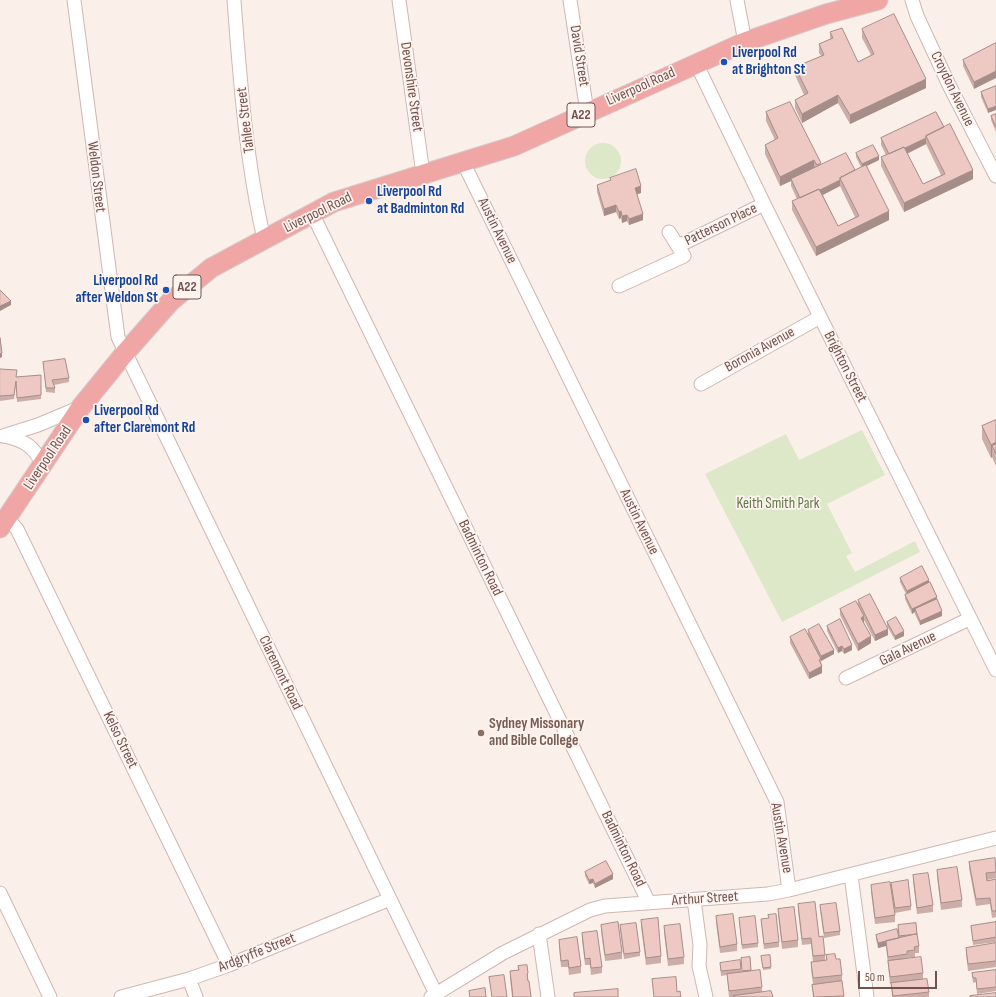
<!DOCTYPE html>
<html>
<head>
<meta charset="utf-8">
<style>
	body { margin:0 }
	#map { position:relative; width:996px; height:997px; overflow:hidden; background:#fbefe9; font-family:"Sofia Sans Condensed",sans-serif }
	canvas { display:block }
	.scale { position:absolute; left:858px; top:971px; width:79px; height:18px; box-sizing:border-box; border:2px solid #73524e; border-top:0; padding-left:5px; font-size:12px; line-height:14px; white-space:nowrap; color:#73524e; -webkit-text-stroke:3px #fef4ef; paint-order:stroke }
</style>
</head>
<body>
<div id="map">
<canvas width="996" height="997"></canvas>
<div class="scale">50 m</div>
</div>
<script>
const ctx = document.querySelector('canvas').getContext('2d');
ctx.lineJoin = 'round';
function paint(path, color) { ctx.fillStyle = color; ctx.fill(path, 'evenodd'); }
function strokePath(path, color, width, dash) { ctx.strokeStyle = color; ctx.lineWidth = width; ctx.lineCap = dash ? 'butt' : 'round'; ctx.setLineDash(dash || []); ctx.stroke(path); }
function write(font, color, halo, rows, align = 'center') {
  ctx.font = font + ' "Sofia Sans Condensed",sans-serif'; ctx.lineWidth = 3.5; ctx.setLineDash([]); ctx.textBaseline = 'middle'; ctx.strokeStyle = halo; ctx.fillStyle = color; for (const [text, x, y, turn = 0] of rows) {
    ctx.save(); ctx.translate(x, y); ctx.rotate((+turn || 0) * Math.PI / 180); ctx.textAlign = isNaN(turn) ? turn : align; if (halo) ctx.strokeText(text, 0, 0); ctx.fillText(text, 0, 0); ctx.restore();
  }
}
paint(new Path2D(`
	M585 161a18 18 0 1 1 36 0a18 18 0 1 1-36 0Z
	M862,430L885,475L827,504L852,553L846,556L855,572L915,541L920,552L782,622L705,474L786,434L799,460Z`), '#dde8c8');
const minor = new Path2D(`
	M74,0L118,337L436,994
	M234,0C240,80 246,161 264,239
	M399,0L423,174
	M570,0L587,112
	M737,0L745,42
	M912,0L917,16L950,87L996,176
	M696,63L764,204L996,670
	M463,162L777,802L789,890
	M312,213L649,903
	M678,246L764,204
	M619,286L684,256L669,232
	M701,384L820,317
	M3,436L38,425L81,407
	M4,436C25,441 33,445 43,465
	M8,519L17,529L229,965
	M846,678L969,619
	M851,875L867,997
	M0,893L50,997
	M694,900L700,945L699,966L706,997
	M539,934L548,997
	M189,979L196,997
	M121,997L189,979L229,965L390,899
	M431,997L503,953L590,910L605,906L768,894L789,890L996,838`);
const highway = new Path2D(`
	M0,528L81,407L125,353L170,302L211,268L334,202L514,146L745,42L826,14L878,0`);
strokePath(minor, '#ceb7b2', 15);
strokePath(highway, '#d5cbca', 21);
strokePath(minor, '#fff', 13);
strokePath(highway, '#f0a6a5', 19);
paint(new Path2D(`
	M862,29L926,88L850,124L838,103L802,123L795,108V100L804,95L795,75V67L821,56L819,53V44L830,39V32L858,62L871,55L862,38Z
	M996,43L974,89L963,66V60Z
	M996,86L988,113L981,97V92Z
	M766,112L821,165L855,170L861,167L856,157V153L879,160L867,166L889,220L816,256L792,210V201L797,199L791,186V181L780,186L765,154V145L775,140L766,121ZM840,186L855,217L838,226L823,195Z
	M936,112L973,179L904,212L881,166V157L886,155L881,145V138ZM926,144L941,175L923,184L907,154Z
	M996,114V132L991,120V116Z
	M610,178L641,193L637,194L643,220L629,225L627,221L622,223L621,218L619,219L616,212L604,216L597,192V185L610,181Z
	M43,362L69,378V382L54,385L55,388V393L46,392Z
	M0,369L16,377L41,375V399L17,402L16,385L14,399L0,401Z
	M996,420V466L992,457L991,458L982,439V426Z
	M900,578L929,582L937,601L942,616L920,625L915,614V612L912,614L905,599V595L906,594L900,582Z
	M858,600L888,635L875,641L864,620V623L871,643L858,651L840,615V609L858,603Z
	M887,622L904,636L895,640L887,626Z
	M827,626L852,650L844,654L842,651L838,653L827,631Z
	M808,630L834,654L821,661V659L822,673L809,679L790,643V637L808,634Z
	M969,862L996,868V878L987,880V881L996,879V917L992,918L990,904L976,906L969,868Z
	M937,870L962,900V907L941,910L937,877Z
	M585,872L613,879L595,888L593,883L589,884L585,876Z
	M913,875L933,905V912L917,914L913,881Z
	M891,883L911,906V910L895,913L891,887Z
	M871,885L895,915V922L875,924L871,892Z
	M798,904L825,955V961L826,960V955L836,959L842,975V981L844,997H813L812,985L813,984L811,969V962H813L811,944L802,945L798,911Z
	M820,905L840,931V935L824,938L820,910Z
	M778,909L798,940V947L782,949L778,915Z
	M716,916L737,944V951L720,953L716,923Z
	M739,918L758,943V947L742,949Z
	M761,919L779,942V947L764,949Z
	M641,920L661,956V963L646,965L641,927Z
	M996,922V942L973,945L971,926Z
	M916,923L917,934L919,946V953H915V957L907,958V959L923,973V979L929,992V997H892L891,984H890L886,946L878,948L876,939V935L899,937L898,925Z
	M601,925L622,952V959L605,961L601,931Z
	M620,925L640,952V956L624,959L620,929Z
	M664,926L684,957V964L668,966L664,933Z
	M582,933L602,967V973L591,975L590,965H585L582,940Z
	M559,940L581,966V973L569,975L568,967H561L559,946Z
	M996,943V967L968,971L966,954V948Z
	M770,955L771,969L763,970L761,956Z
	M750,957L751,971L762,987V992L773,997H729L727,975L721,976L720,963L741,969V972H742L741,960Z
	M518,966L528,973V981L531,997H512L510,978V971L518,970Z
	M996,970V991L977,994L976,982L973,983L972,973Z`), '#cdada8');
paint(new Path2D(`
	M996,71V78L974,89V82Z
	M926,79V88L850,124V115Z
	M838,95V103L802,123V114Z
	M996,106V110L988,113V109Z
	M926,138V144L890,162V156Z
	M879,156V160L862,168V164Z
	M814,160V168L791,179V181L780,186V177Z
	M973,170V179L904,212V203Z
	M840,180V186L801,206V199Z
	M641,186V193L635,195V188Z
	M616,205V212L604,216V209Z
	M621,211V218L619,219V212Z
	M889,211V220L816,256V247Z
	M643,214V220L629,225V219Z
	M627,215V221L622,223V216Z
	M11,301V305L0,311V306Z
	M2,353V357L0,358V354Z
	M996,442V453L992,446V457L991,458V445Z
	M929,580V584L907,595V591Z
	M937,597V601L915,609V612L912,614V609Z
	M942,611V616L920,625V621Z
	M864,616V623L861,625V618Z
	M888,629V635L875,641V635Z
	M904,631V636L895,640V636Z
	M871,636V643L858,651V644Z
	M852,645V650L844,654V649Z
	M842,646V651L838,653V648Z
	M834,650V654L821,661V656Z
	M822,666V673L809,679V673Z
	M613,874V879L595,888V884Z
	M593,879V883L589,884V880Z
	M886,941V946L878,948V943Z`), '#a78d88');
const building = new Path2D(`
	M894,14L926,79L850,115L838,95L802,114L795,100L808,93L795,67L824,55L819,44L833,38L830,32L842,28L858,62L874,54L862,29Z
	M996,43V71L974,82L963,60Z
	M996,86V106L988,109L981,92Z
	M790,102L821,163L817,165L814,160L780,177L765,145L778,138L766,112Z
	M936,112L944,127L926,136V138L905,148L904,147L889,154L881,138Z
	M996,114V127L991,116Z
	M950,124L973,170L904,203L881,157L904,147L923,184L945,174L926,136Z
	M873,145L879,156L862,164L856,153Z
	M846,153L855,170L840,178V180L820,190L819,189L800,198L791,179Z
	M866,165L889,211L816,247L792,201L819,189L838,226L859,216L840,178Z
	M636,169L641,186L635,188L643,214L629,219L627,215L622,216L621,211L619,212L616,205L604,209L597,185L611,180L610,178Z
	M0,290L11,301L0,306Z
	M0,338L2,353L0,354Z
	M65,359L69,378L52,380L55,388H46L43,362Z
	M0,369L17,370L16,377L41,375V395L17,398L16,381L14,395L0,396Z
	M996,420V442L991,445L982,426Z
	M996,444V453L992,446Z
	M922,566L929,580L907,591L900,578Z
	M930,582L937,597L912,609L905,595Z
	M870,594L888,629L875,635L858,600Z
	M937,599L942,611L920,621L915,609Z
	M856,601L864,616L861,618L871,636L858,644L840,609Z
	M896,617L904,631L895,636L887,622Z
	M840,619L852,645L844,649L842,646L838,648L827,626Z
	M819,624L834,650L821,656L808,630Z
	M805,629L821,659L819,660L822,666L809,673L790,637Z
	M995,858L996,872L986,873L987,881L996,879V911H992L990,898L976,899L969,862Z
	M606,861L613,874L595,884L593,879L589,880L585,872Z
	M957,867L962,900L941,903L937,870Z
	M928,873L933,905L917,908L913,875Z
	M908,880L911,906L895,908L891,883Z
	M890,882L895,915L875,918L871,885Z
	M815,902L819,937L823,936L825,955L813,956L811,938L802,939L798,904Z
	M836,903L840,931L824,933L820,905Z
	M794,907L798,940L782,942L778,909Z
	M733,914L737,944L720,947L716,916Z
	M776,914L779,942L764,944L761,919L769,918L768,915Z
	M755,916L758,943L742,945L739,918Z
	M658,918L661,956L646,958L641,920Z
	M618,922L622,952L605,955L601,925Z
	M996,922V937L973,941L971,926Z
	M636,923L640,952L624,954L620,925Z
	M916,923L917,934L899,936L898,925Z
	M680,924L684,957L668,959L664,926Z
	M897,929L899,938L886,941L878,943L876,935Z
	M597,931L602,967L591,968L590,958L585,959L582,933Z
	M917,934L919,946L914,947L915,950L907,951V954L888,957L886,941Z
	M577,937L581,966L569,968L568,960L561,961L559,940Z
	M996,943V961L968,964L966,948Z
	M835,954L836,959H840L842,975L813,978L811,962L827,960L826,955Z
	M770,955L771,967L763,968L761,956Z
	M750,957L751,970L742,971L741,958Z
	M921,957L923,973L890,977L888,961Z
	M740,960L741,969L721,971L720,963Z
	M527,965L528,973L527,974L528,981H529L531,997H513L510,971L519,970L518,966Z
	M760,970L762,987L729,991L727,974Z
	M996,970V987L977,989L976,978H973L972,973Z
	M504,975L507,997H492L489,977Z
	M676,977L677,992L680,991L681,997H654L652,979Z
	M927,979L929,992L893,996L891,983Z
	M842,981L844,996L814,997L812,985Z
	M485,988L486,997H470L469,991Z
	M618,989V997H574V993Z
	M771,991L773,997H733V996Z
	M996,993V997H970V996Z`);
paint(building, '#eec9c3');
strokePath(building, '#a78d88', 1);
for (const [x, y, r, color] of [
	[724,62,4,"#1a4fb4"],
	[369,201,4,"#1a4fb4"],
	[166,290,4,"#1a4fb4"],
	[86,420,4,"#1a4fb4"],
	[481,733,4,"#8d6e63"]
]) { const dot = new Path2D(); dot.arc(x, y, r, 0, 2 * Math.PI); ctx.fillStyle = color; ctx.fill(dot); strokePath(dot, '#fef4ef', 1.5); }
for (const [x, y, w] of [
	[581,115,28],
	[187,287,28]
]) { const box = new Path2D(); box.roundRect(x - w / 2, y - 12, w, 24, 3); ctx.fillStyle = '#fef4ef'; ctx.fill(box); strokePath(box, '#73524e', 1); }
write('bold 14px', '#73524e', null, [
	["A22",581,115],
	["A22",187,287]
]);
write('bold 15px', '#164399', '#fef4ef', [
	["Liverpool Rd",732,53],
	["at Brighton St",732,70],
	["Liverpool Rd",377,192],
	["at Badminton Rd",377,209],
	["Liverpool Rd",158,281,"right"],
	["after Weldon St",158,298,"right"],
	["Liverpool Rd",94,411],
	["after Claremont Rd",94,428]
], 'left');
write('15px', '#73524e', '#fef4ef', [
	["David Street",579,56,81],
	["Devonshire Street",411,87,82],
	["Liverpool Road",641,87,-24],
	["Croydon Avenue",952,89,64],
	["Tahlee Street",246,120,-97],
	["Weldon Street",96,177,83],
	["Liverpool Road",318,213,-26],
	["Patterson Place",721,225,-26],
	["Austin Avenue",497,231,64],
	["Boronia Avenue",760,350,-29],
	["Brighton Street",845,367,63],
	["Liverpool Road",48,458,-56],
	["Austin Avenue",639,522,64],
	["Badminton Road",480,558,64],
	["Gala Avenue",908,649,-26],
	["Claremont Road",280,673,64],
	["Kelso Street",120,740,64],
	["Austin Avenue",781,838,80],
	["Badminton Road",623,849,64],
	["Arthur Street",705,899,-4],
	["Ardgryffe Street",257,953,-22]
]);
write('15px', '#627847', '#fef4ef', [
	["Keith Smith Park",778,504]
]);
write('bold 15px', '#785e54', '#fef4ef', [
	["Sydney Missonary",489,724],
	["and Bible College",489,741]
], 'left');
</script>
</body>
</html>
